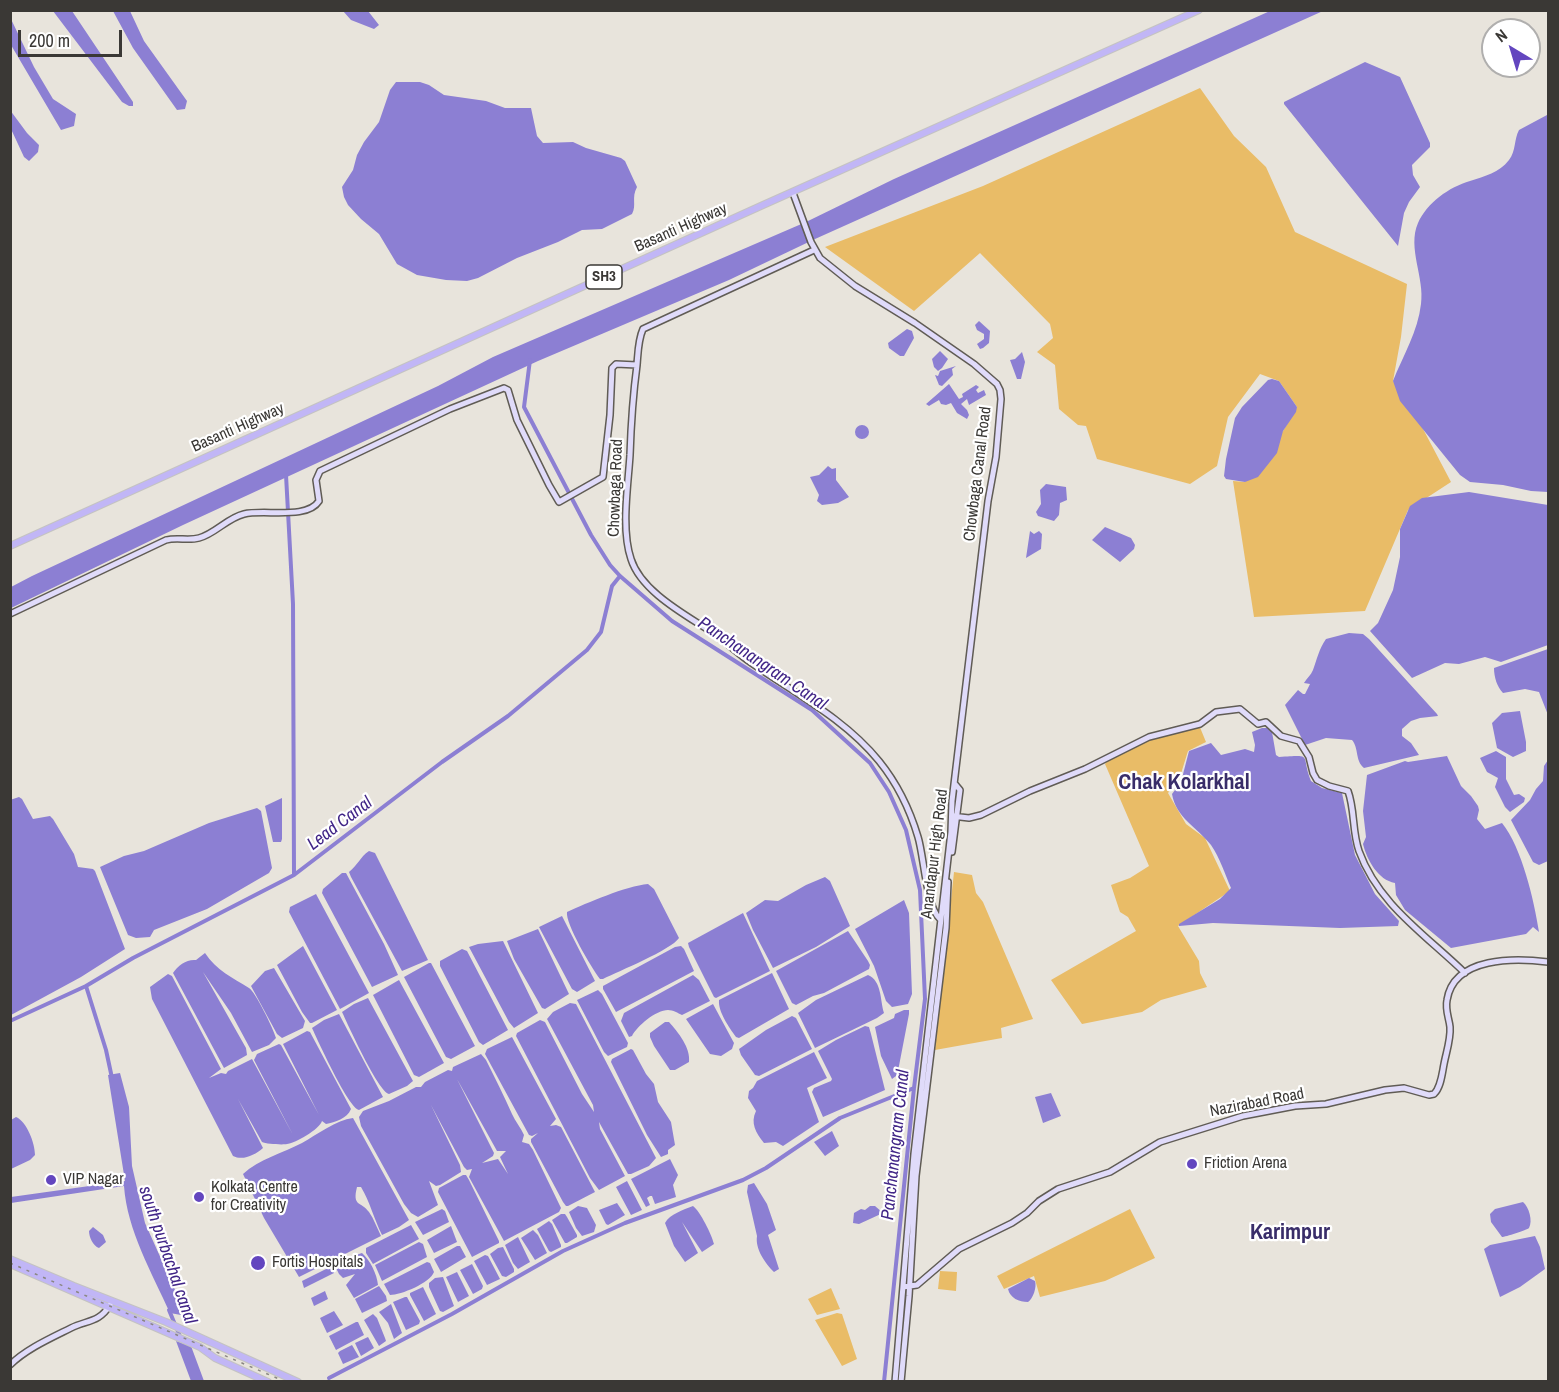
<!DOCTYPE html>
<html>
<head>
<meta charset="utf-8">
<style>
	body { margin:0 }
	#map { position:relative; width:1559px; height:1392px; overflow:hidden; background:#e8e4dc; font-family:"Archivo Narrow",sans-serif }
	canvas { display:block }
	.frame { position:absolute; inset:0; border:12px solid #3a3835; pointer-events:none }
	.north { position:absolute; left:1481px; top:18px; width:60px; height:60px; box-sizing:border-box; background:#fff; border:2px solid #b0afae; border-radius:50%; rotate:322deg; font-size:16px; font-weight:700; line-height:24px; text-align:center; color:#3a3835 }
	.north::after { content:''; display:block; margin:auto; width:21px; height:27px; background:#6346bf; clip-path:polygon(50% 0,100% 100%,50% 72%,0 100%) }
	.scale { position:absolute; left:18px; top:30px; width:104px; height:27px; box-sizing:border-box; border:3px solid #3a3835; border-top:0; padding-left:8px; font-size:18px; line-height:21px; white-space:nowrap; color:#3a3835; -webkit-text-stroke:4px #fff; paint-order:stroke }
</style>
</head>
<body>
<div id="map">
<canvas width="1559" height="1392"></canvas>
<div class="frame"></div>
<div class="north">N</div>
<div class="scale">200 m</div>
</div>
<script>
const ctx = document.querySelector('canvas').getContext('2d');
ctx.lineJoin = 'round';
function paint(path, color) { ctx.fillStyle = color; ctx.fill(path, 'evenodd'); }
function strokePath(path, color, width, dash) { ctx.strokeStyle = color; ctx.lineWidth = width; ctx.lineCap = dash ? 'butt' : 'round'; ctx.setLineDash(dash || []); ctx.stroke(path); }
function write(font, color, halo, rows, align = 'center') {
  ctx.font = font + ' "Archivo Narrow",sans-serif'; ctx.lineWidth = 4.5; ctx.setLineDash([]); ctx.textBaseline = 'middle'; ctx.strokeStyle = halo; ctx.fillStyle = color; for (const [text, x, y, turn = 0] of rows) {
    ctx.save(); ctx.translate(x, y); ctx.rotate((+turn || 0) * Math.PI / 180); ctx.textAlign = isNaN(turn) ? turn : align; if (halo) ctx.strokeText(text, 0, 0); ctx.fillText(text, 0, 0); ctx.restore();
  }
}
paint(new Path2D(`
	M1200,88L1234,136L1266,167L1295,232L1407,284L1401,337L1393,381L1422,427L1451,482L1408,510L1365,611L1254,617L1233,481L1245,482L1283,431L1297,407L1279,381L1260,374L1228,417L1217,466L1190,484L1097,459L1086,426L1078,425L1059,409L1055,365L1037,352L1053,338L1050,324L980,253L914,311L825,247L983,186Z
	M1199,725L1206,742L1188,751L1179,780L1168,793L1186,824L1205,838L1230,891L1178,926L1199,961L1200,973L1207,987L1161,1000L1142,1012L1082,1024L1051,980L1136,931L1128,917L1120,912L1111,885L1130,878L1149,866L1105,764C1126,737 1168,732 1199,725Z
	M954,872L972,875L976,893L983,902L1033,1019L1001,1028L1002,1038L935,1050Z
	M1130,1209L1155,1258L1105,1281L1040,1297L1034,1276L1004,1289L997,1276Z
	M940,1271L957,1272L956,1291L938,1289Z
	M831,1288L840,1309L817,1315L808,1299Z
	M837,1313L842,1314L857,1359L842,1366L815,1320Z`), '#e9bc67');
paint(new Path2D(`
	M53,11H72L133,102V106H129L122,102Z
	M113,11H130L144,41L187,101L185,109L177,110L133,48Z
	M343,11H368L379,25L374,29L351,20Z
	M1270,11H1323L815,239L729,280L538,361L183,525L11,608V587L32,576L438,386L493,357L806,222L894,179Z
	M10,17L34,67L53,99L76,114L74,126L61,130L11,45Z
	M1365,62L1400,77L1430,143V147L1412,165L1413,175L1420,187L1409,202L1404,213L1398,246L1284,104V102Z
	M396,82H420L429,85L444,95L486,101L505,108H531L537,136L543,143L573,142L586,148L621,158L625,161L637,187C631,198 637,205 632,214L602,229L582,230L558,242L517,258L478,278L467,281L446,280L417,275L397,264L379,234L361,219L348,205L344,197L342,187L353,170L357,155L364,142L379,122L390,90Z
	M10,110L27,133L39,145L38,152L29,161L24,157L11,129Z
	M1547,115L1548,116V492L1531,491L1503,485L1470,482L1460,475L1400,401L1393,381C1403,356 1418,331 1421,304C1425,278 1407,248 1418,223C1427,203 1449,187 1470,181C1485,176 1499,173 1509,160C1516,151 1514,139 1519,130Z
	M979,321L990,331L989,343L983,348L980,349L977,344L984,339V334L977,330L975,325Z
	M907,329L912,331L914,338L904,356H900L889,348L888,343Z
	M940,351L948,359L942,368L938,371L934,367L932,359Z
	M1022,352L1025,362L1021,379H1017L1010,360L1015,359Z
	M956,366L952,369L953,375L942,386L939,385L935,375L938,376L940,371Z
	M1272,379L1279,381L1297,407L1296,412L1283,431L1277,453L1258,477L1245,482L1226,479L1224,476L1226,459L1235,418L1242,407L1268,380Z
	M949,384L959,399L963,397L962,394L976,385L979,387L976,390L978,393L984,390L986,395L969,405L967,399L961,404L967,410L969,415L967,419L957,413L951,403L946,405L941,404L939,400L929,406L926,404Z
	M855 432a7 7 0 1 1 14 0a7 7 0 1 1-14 0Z
	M828,466L832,469L836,468V480L849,497L838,503L822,505L817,501L819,495L810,477L819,475Z
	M1046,484L1066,487L1067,500L1060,503L1059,515L1054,521L1038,516L1036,512L1041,504L1040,490Z
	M1469,492L1548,505V645L1501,662L1485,657L1459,664L1445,663L1412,678L1370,631L1378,623L1393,590L1400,557V529L1410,506L1422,498Z
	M1105,527L1131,538L1135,545L1134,549L1120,562L1092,540Z
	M1030,531L1034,534L1039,531L1042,534L1041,549L1026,558Z
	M1349,633L1363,634L1369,639L1437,714L1438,716L1420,718L1411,721L1402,729V736L1411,743L1419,755L1364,768C1355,761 1359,748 1352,740L1326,738L1305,745L1285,705L1298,690L1303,694H1305L1310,684L1304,683C1307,678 1311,675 1313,670C1317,659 1319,649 1326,639Z
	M1548,649V715L1539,692L1525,689L1503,693C1497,687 1494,677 1494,668Z
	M1520,711L1526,742V751L1513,757L1497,748L1492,723L1502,713Z
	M1262,728H1267L1272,732L1276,755L1279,757C1315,755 1300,754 1311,781L1322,788L1342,793L1355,855L1375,894L1399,921L1398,926L1340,928L1213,923L1179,926V924L1220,899L1231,888C1225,874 1220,858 1211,845C1197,827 1176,818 1172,794L1181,782L1189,751L1211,743L1221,755L1245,749L1254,752L1255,745L1252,732Z
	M1496,751L1506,757V779L1514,795L1519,794L1525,798L1524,802L1510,812L1505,807L1495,787L1498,778L1487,772L1480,758Z
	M1447,756L1461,786L1471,796L1478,806L1479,810L1477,819L1485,829L1502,823C1522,848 1534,900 1539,932L1533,927L1526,934L1451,948L1405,910L1396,895L1395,883C1378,880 1367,860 1363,844L1366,837L1363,811L1367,775L1405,761L1408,762Z
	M1548,760V861L1539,865L1533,862L1511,820L1530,800L1536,789L1543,781L1544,766Z
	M19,797L22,799L33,819L50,816L53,819L74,854L78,867L93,869L95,871L125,949L81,977L11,1015L10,800Z
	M282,798V839L281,842H273L265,806Z
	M257,808L261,811L272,868L269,873L207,909L154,930L150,937L136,938L128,935L100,867L124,856L144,851L209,823Z
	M369,851L375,853L428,960L402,971L351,877L349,872C358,865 360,857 369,851Z
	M342,873H346L384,944L398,975L372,987L322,893L323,889Z
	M825,877L830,881L850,926L816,947L773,968L753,930L746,913L765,900L778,901L806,885Z
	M648,884L654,889L679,938C671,950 619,971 603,979H600C592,969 565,923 567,912C587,903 626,886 648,884Z
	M316,894L369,993L340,1009L289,912L290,907Z
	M904,900L909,913L912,994L908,1004L892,1007L886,1001L874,966L855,929Z
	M743,913L770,971L716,998L714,997L689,947L688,943Z
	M562,916L595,981L577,992L572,989L539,927Z
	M538,929L569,994L545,1009L542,1008L514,959L507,941Z
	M848,931L868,961L870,965L869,969L824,993L813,996L796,1005L792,1003L776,971Z
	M503,941L538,1013L514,1028L509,1022L469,947L478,944Z
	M303,946L337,1010L312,1023H310L302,1012L277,965Z
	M681,946L684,949L694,971L616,1012L603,989V986L675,947Z
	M462,949L467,951L508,1030L483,1045L479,1042L440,966V961Z
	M205,953C216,970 233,978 249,988C255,991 274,1030 276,1038L269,1045L252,1052L231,1013L203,972L246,1048L247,1055L224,1068L173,973C178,965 187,959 196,960Z
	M429,963H431L475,1046L451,1059L446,1057L404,977Z
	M274,968L305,1021L303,1028L282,1038L277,1034L251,986L265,971Z
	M772,973L789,1009L739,1038L736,1037C729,1027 718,1012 719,1000Z
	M168,974L172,976L221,1069L209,1078L221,1073L226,1074L228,1071L252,1059L293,1135L254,1060L257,1054L279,1044L281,1045L319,1115L283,1044L307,1031L310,1032L351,1109C347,1119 335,1122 326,1124L322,1121C320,1129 294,1144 287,1144C283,1145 266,1144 262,1142L238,1099L263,1148C255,1155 243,1161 233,1156L152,999L150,987Z
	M693,975L699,980L710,1001L682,1015C678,1013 673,1010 668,1010C656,1010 637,1026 632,1036L629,1037L621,1021L624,1013Z
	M868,975C882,981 880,1000 884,1013L877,1018L815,1048L798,1013L816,1000Z
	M399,980L444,1063L419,1077L414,1075L373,995Z
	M598,990L602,994L628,1043L627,1047L608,1056L604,1052L577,1000Z
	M368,998L413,1081L407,1086L389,1094C378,1091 349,1027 342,1012L354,1004Z
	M570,1003L576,1004L656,1158L649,1166L631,1174H628L599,1122L600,1129L625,1176L599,1190L590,1178L516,1036L517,1033L540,1020L545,1022L582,1094L594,1112L593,1105L547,1019L553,1012Z
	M713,1004L734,1043L732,1049L721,1056L710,1054L686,1019Z
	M904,1010H909V1014L898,1071L896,1076L892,1079L881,1056L875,1027L894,1018L895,1014Z
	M339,1014L383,1097L359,1110C348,1107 319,1043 312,1028L324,1020Z
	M792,1016L796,1018L812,1049L759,1076L755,1075L741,1055L739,1049L766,1030Z
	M665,1022H669C678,1032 691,1048 689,1062L675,1070H670L654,1046L650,1037V1033Z
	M865,1026L869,1027L871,1034L885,1090L823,1117L812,1092L814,1088L831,1081L832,1079L818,1051L836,1040Z
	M512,1037L556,1119L550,1126L556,1125L561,1127L595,1192L568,1206H566L563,1202L531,1142V1139L538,1133L532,1136L529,1135L485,1054L487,1049Z
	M631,1049L633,1050L646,1074L654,1084L658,1102L671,1122L675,1145L668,1150V1154L661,1157L647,1135L611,1062L612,1059Z
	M814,1052L827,1078L807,1088L819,1122L783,1146L776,1142L764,1143C756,1133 750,1123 756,1111L748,1098L749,1091L753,1088L757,1081Z
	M481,1054L486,1060C495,1078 504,1096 512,1114C515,1121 521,1128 524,1135L522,1142L529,1144L533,1150L561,1208L559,1212L504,1241L469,1177L472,1169L467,1170L464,1167L431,1105L460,1165L461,1172L440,1185L436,1186L429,1181L438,1205L418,1217L411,1213L404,1204L361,1126L359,1117L363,1111L389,1101L416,1087H421L425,1082L448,1070L452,1071L453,1067ZM457,1079L497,1151H506L500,1157L508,1174L498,1159L482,1163L493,1156L494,1153Z
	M120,1073L129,1107L132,1166L145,1223L184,1310L181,1315L170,1313C152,1273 127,1230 124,1186L11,1203V1197L125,1181L108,1075Z
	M1051,1093L1061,1116L1043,1123L1035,1097Z
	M16,1117C27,1122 35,1143 35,1155L30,1160L11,1169V1120Z
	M353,1118L409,1220L399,1227L382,1235C374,1219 370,1202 361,1187H357C352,1207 361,1201 369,1212C374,1219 377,1228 381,1236L299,1277L264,1218L243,1174C259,1159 283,1153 302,1143C318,1134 336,1120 353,1118Z
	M832,1131L839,1146L825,1156L814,1142Z
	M670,1159L678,1175L673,1185L676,1197L655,1204L652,1196H650L647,1198L650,1205L646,1207L631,1179Z
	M463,1175H466L469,1180L499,1241V1243L472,1257L438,1192L439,1188Z
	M627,1181L642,1210L631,1215L616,1187Z
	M754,1183L767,1204L776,1230L768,1235L779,1269L774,1272C765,1263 755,1249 757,1236L747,1192L748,1185Z
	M1523,1202C1529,1207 1533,1221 1529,1228C1527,1230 1505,1237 1502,1237L1491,1222L1490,1214L1495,1209Z
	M617,1203L625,1215L608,1225L606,1224L599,1210Z
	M578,1206L587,1208L596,1225L594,1232L582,1236L576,1228L569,1212Z
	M693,1206C700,1211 712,1235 714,1244L702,1252L682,1222L698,1253L685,1262L674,1246L665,1223C670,1214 683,1210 693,1206Z
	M870,1206H875L883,1213L859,1224L853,1223L854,1213L861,1209L865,1210Z
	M442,1209L445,1211L449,1222L423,1235L415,1222Z
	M561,1214H565L567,1217L577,1235V1237L567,1243H565L552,1220Z
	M549,1221L552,1224L561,1245V1247L551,1252L549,1251L537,1229Z
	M411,1225L419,1239L373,1264L366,1253V1248Z
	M451,1226L457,1242L434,1253L427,1240Z
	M93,1227L103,1235L106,1242L99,1248C93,1246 89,1237 89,1231Z
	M533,1230L538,1235L547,1253L535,1260L521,1238Z
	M1535,1236L1540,1247L1545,1269L1520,1287L1500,1297L1484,1249L1490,1245Z
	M518,1237L530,1262L518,1269L513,1263L505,1245Z
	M419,1242L423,1244L427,1257L382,1281L375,1265Z
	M457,1246H460L466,1257L441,1272L434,1259Z
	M503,1247L514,1269V1272L506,1277L502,1276L490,1254L498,1248Z
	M362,1253C370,1260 377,1274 378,1285L354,1298L346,1285L355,1274L343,1278L339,1274L335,1266L341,1260Z
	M485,1255L488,1256L500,1279L487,1285L474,1261Z
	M427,1262L430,1263L434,1272C430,1283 401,1295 390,1295L384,1284Z
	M472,1264L483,1286L482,1289L473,1294L460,1270Z
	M332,1266L334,1273L304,1288L302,1281Z
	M457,1272L469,1296L458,1302L446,1277Z
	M443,1277L454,1306L443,1312L440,1311L429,1287V1283L435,1278Z
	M1029,1278L1035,1281C1037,1287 1033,1299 1028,1302C1019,1302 1010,1298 1008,1289Z
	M379,1286L386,1296L387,1301L362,1313L355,1299Z
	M423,1287L436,1314L424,1321L410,1295V1293Z
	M325,1291L328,1299L314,1306L311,1298Z
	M405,1297H407L420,1321L419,1324L406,1330L393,1302Z
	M391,1304L402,1333L394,1339L388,1323L379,1312Z
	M334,1311L343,1325L327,1333L320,1318Z
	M373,1314L377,1318L385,1338L386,1341L379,1346L364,1320Z
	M356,1322H358L364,1335L336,1350L329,1336Z
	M368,1337L374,1348L361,1356L355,1343Z
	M176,1341L191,1346L204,1381H191Z
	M352,1345L359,1357L343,1364L338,1353L340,1351Z`), '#8c7fd3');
strokePath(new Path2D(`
	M530,360L524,407L591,535L610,565L620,576L672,621L812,710L870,763L889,792L906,830L920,890L925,999L914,1088L884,1382
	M286,475L293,604L294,875
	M86,986L106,1050L112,1078
	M10,1021L86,986L133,958L294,875L442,762L508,716L587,650L601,632L612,586L620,576
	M169,1310L181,1339
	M329,1378L452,1314L563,1251L625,1223L743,1180L766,1168L840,1118L914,1088`), '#8c7fd3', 4);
const secondary = new Path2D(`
	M793,193L811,242L820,258L855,286L915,323L974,364L997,384L1000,390L1001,399L996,457L988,501L952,801L951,832L914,1154L895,1382
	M814,250L643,329C638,340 638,353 637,365C633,395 631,425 630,455C628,487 621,529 631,559C641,591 684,614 710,631C724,640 736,652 750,662C794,693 844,718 879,761C896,782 910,810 918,837C924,856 926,907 940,919
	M10,614L166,540C177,537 188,541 199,538C215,534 227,518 244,514C264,509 307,520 319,501L316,480L320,471L450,409L504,388L508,390L517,420L549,485L559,502L603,477L610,415L612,368L616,364L637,365
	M952,816L969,818L981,815L1030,791L1085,769L1149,737L1200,724L1216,712L1240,709L1258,724L1266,722L1281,736L1299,741L1309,757L1313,773L1317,780L1329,786L1348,791C1355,810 1352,831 1359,851C1378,904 1426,935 1465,973
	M952,852L960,790L955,784
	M903,1287L917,1285L959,1249L1012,1223L1027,1213L1039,1201L1058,1189L1110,1172L1160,1142L1243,1116L1295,1106L1326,1104L1385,1090L1404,1088L1429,1095L1434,1094C1441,1087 1442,1074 1444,1064C1446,1053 1451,1039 1450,1027C1449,1018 1445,1010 1447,1000C1454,956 1516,958 1548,962
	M10,1365C26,1349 51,1338 71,1328C87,1320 99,1323 110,1305
	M901,1382L909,1296L916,1176L946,928L948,882`);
const primary = new Path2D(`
	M10,546L763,205L1199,10
	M10,1259L74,1286L166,1322L298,1382
	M10,1264L200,1347L215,1358L268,1382`);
strokePath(secondary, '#605c55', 8);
strokePath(primary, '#c4c3c2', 8);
strokePath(secondary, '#e0dbfa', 5);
strokePath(primary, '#c1b6f6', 6);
strokePath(new Path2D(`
	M10,1263L286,1382`), '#8a8782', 1.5, [3, 6]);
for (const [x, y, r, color] of [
	[1192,1164,6,"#6346bf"],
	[51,1180,6,"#6346bf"],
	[199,1197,6,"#6346bf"],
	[258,1263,8,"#6346bf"]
]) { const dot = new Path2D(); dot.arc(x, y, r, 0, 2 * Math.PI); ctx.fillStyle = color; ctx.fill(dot); strokePath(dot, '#fff', 2); }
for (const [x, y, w] of [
	[604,277,36]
]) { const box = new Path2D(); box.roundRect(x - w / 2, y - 12, w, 24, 4.5); ctx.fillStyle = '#fff'; ctx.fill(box); strokePath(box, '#3a3835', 1.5); }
write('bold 15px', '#3a3835', null, [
	["SH3",604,277]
]);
write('16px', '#3a3835', '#fff', [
	["Basanti Highway",681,228,-24],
	["Basanti Highway",238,428,-24],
	["Chowbaga Canal Road",978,474,-83],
	["Chowbaga Road",616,488,-88],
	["Anandapur High Road",935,854,-83],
	["Nazirabad Road",1257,1103,-11]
]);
write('16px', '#3a3835', '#fff', [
	["Friction Arena",1204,1164],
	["VIP Nagar",63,1180],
	["Kolkata Centre",211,1188],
	["for Creativity",211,1206],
	["Fortis Hospitals",272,1263]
], 'left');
write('italic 18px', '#412587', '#fff', [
	["Panchanangram Canal",762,664,34],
	["Lead Canal",340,824,-37],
	["Panchanangram Canal",896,1145,-84],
	["south purbachal canal",167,1255,71]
]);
write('bold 22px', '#392d69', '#fff', [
	["Chak Kolarkhal",1184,783],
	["Karimpur",1290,1233]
]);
</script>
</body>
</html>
